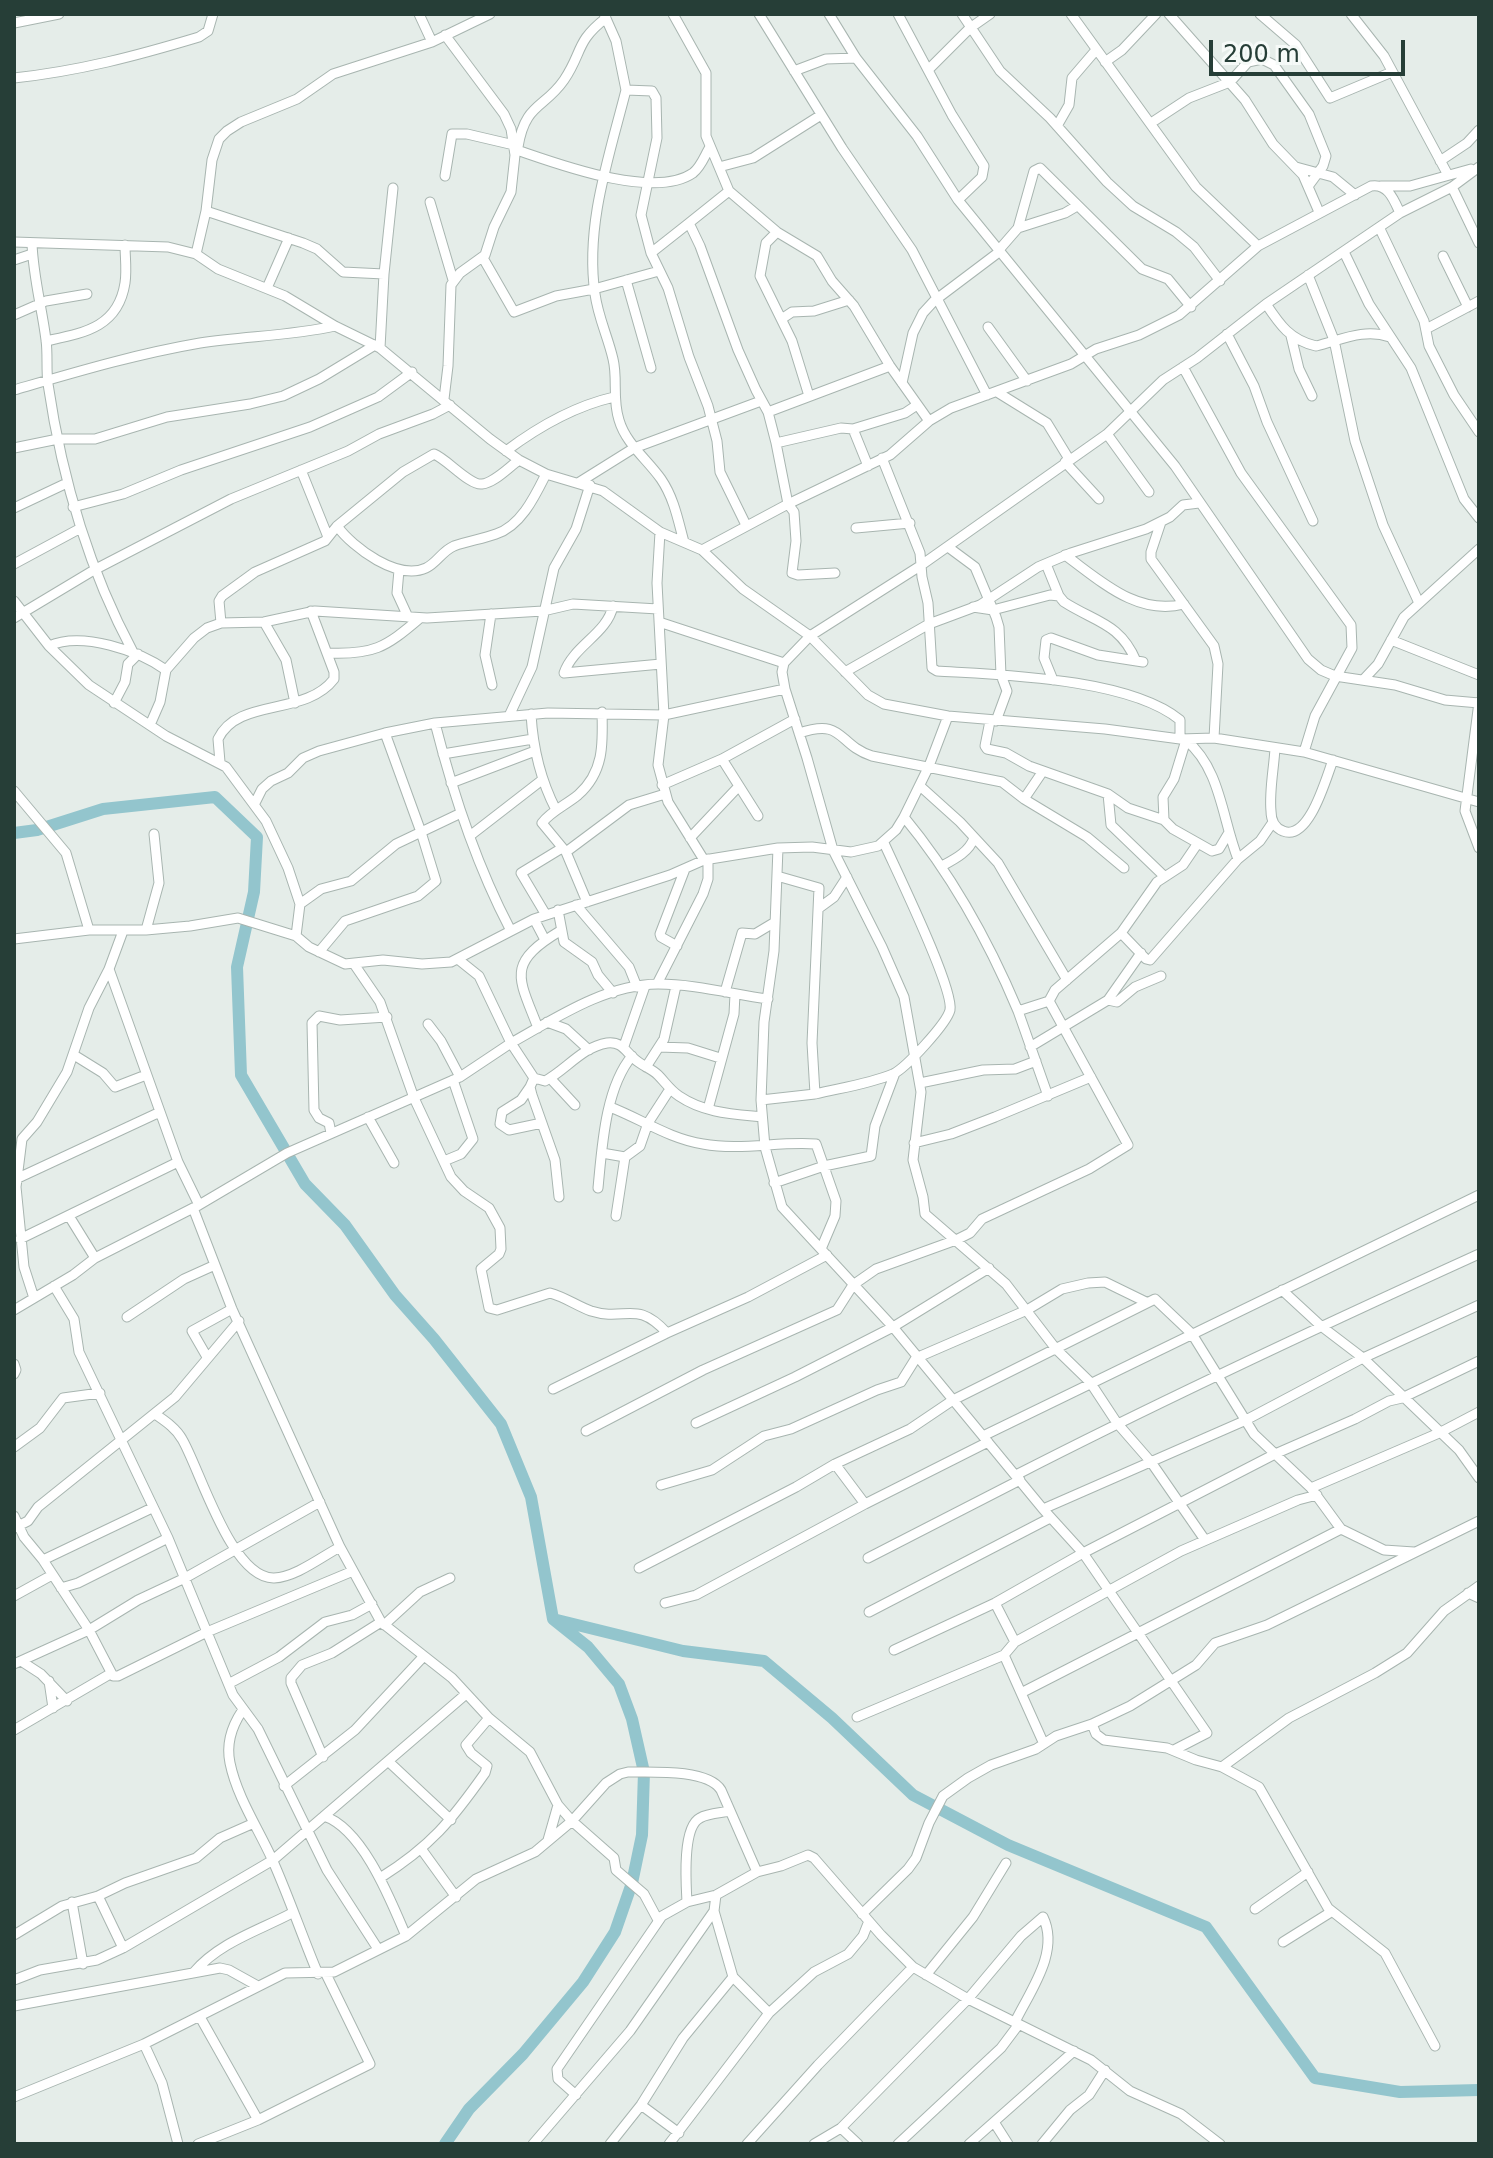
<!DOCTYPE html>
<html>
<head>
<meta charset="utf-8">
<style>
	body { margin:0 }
	#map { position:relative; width:1493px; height:2158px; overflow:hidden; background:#e5ede9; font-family:"DejaVu Sans",sans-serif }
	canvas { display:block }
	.frame { position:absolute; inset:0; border:16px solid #263e37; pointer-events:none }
	.scale { position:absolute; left:1209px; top:40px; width:196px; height:36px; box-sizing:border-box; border:4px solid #263e37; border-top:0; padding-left:10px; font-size:24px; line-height:28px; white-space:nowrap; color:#263e37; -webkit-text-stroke:6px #f6faf8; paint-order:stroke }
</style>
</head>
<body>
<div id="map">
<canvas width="1493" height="2158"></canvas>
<div class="frame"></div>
<div class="scale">200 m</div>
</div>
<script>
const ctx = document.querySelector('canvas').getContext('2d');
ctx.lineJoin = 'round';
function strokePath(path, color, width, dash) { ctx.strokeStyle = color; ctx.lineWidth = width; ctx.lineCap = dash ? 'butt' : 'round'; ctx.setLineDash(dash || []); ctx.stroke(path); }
strokePath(new Path2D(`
	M14,833L37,830L103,809L215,797L257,837L254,892L237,967L241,1075L305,1184L345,1225L395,1295L434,1339L501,1424L531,1497L553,1619L588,1647L619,1684L632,1719L644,1772L642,1835L632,1883L615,1932L583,1982L523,2054L469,2109L445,2144
	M557,1620L683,1651L764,1661L832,1718L913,1795L1008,1845L1206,1927L1315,2078L1400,2092L1479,2090`), '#93c5cd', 12);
const minor = new Path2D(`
	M419,14L432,42
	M604,14L616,41L626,90L652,91L656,98L657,138L641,215L651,253L668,288L689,357L708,406L717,441L720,472L746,525
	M673,14L706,73V136L729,191L777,232L817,256L832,281L854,306L890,366L929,421
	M759,14L842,148L912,250L987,395
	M829,14L856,58L917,136L958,200L1175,466L1308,659L1321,670L1335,676L1395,685L1445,700L1479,703
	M898,14L952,115L984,166L982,177L958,200
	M962,14L1000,71L1050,118L1107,182L1133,206L1176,232L1194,247L1220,281
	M1071,14L1196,187L1258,246
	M1169,14L1245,100L1273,144L1303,175L1319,212
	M1260,14L1296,45L1330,98L1392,72
	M1351,14L1384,56L1448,175
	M14,23L59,14
	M1105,62L1122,50L1156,14
	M928,70L970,28L990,14
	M794,71L826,59L856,58
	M14,78C79,71 136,56 199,37L208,31L213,14
	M626,90C609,157 585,225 595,294C598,317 608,337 613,359C618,379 612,399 619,420C626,444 647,459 661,479C674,498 678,520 684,542
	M1151,123L1189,98L1230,82L1248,62L1262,59L1274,65L1309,114L1326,156L1323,166L1309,185
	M1057,126L1069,105L1072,78L1096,50
	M518,147C525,103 544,109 564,80C583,52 575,42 606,18
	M517,150C558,164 654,200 693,173C701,167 705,155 710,147
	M1440,161L1467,143L1479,130
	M719,167L753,158L821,115
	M1296,167L1333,177L1355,195
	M445,176L452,134H467L514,145
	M1381,186H1410L1471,169
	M1452,187L1479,243
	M729,191L689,223L700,246L738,350L756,390L768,412L776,443L841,428L853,429L868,466
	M430,202L453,280
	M206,211L303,243L317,249L343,272L384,274L380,348
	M1018,228L1034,171L1040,168L1142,269L1168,279L1191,307
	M1380,229L1424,321L1429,346L1454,395L1479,432
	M777,232L766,243L760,276L792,341L809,396
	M14,242L168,247L196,254L218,269L285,296L335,326L380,348L490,439L519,460L546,474L603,491L660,532L702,550L743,589L810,636L868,695L884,704L948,716L1105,729L1180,739L1214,738L1304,752L1479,802
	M32,243C33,276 42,308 46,340C48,355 46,369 48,384C62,479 88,568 133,652
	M998,251L1018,228L1065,213L1077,206
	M1344,252L1369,304L1411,368L1464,499L1479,518
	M651,253L689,223
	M196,254L206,211L212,160L219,139L227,131L241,122L297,99L333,74L432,42L490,14
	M1443,256L1468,307
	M483,258L514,312L556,296L594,289L659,271
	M14,260L32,254
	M384,274L393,188
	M1308,275L1334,340L1355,441L1383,525L1419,603
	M626,280L651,368
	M267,288L289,238
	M1266,304C1280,325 1290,340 1316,346C1341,340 1364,328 1390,337
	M14,315L46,301L87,294
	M783,318L792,312L814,311L849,300
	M988,327L1027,381
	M1426,329L1479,301
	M1227,334L1254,386L1267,422L1313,521
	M1291,336L1299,369L1312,396
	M46,341C83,333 118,328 125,283C127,270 125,257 125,245
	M1183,367L1241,473L1351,625L1352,648L1315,716L1304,752
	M902,383L913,333L923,313L934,301L999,252
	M14,390C76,372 136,354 200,343C245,336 290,336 335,326
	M997,392L1047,423L1069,459
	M444,399L448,366L451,285L460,273L485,255L494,227L511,192L515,155L511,129L504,114L445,35
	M768,412L890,366
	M853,429L905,413L917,405
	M1107,434L1149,492
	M776,443L788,504L794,512L796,541L792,573L798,575L835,573
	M14,448L58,439H95L167,417L250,404L283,396L319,379L375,345
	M506,451C538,427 575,406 614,397
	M882,458L920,553L922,577L928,603L932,668L937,671C1002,675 1129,678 1180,720V739
	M1065,462L1099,499
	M301,470L328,537
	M578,483L634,448L761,401
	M73,507L123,494L181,470L310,427L378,397L412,372
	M14,508L67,483
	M1161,522L1151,552V559L1214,646L1218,664L1214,738
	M337,526C353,548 398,581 426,568C437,563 442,551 454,546C468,541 482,539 496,534C521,526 535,496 546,474
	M856,528L910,523
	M660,532L657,583L664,715L658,765L668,802L704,860
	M948,547L975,567L996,617L999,627L1001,675L1007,691L996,721
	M702,550L788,504L890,455L929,421L951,408L1071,364L1096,349L1139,335L1179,315L1258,246L1371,186C1388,183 1394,200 1400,213
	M1065,555C1101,581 1137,616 1184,604
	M14,564L79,529
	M1046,564L1059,596L1064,602C1095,622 1120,623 1136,661
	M399,570L397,593L408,617
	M14,601L49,646L89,685L166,736L226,767L266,821L288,868L300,904L296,936
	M613,606C607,634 574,645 564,673L661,664
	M973,607L993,610L1050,595L1059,596
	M491,614L485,655L492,685
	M14,618L94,570L231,499L348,451L379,434L433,414L450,405
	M264,622L286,660L295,703
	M659,622L784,663
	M221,623L219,601L222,596L255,572L325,541L337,526L403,472L434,454C447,459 470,486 482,484C494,483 509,467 519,460
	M1391,640L1479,675
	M49,646C82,631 139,651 166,670
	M327,653C373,655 385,648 420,618
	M845,672L929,624L980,605L1038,567L1071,553L1146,529L1170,517L1183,505L1199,503
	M1053,680L1044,658L1046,640L1051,638L1098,655L1143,662
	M1363,680L1378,664L1404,617L1479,549
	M1479,702L1465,811L1479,848
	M114,703L125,682L128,664L138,654
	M531,714C533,749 540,779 556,810
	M509,716L532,667L554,568L576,529L590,485
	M990,721L985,746L987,749L1006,753L1029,766L1108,794L1128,808L1164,820
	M435,723C453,794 476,864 510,929
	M150,725L160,702L166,670L194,638L207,628L221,623L264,622L315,611L427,618L543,611L573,604L658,609
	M799,733C845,718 836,744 872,756L1002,782L1024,799L1087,837L1124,868
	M1275,748C1274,768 1269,791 1271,811C1271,820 1275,828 1283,831C1309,842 1326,778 1333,760
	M443,754L533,739
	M722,759L758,816
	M220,762L218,739C238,697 305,717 334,679V672L311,611
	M451,783L535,751
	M662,785L722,759L795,719
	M920,786L960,822L998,863L1067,980
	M14,791L66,853L89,930
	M1108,794L1111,825L1164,876
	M1024,799L1043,771
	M255,803L262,789L271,781L288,773L303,758L319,751L385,733L435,723L548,713L664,715L785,689
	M1228,834L1219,849L1212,851L1173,829L1164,820L1163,797L1174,779L1186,740C1221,769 1222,819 1238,859
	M471,835L542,780
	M690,838L739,786
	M778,848L774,951L764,1022L761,1100L765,1147L782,1207L893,1327L1043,1509L1083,1553L1207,1733L1174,1750
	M566,852L629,805L665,794
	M942,866C955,859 969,852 974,838
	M587,902L566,852L542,823C551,811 566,805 578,795C604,772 603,744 602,712
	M300,904L321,889L351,881L396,844L461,813
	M576,905L629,967L637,987
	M819,908L834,897L847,877
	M558,910L564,942L592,962L598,975L613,993
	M546,915L521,873L562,848
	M534,919L545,940
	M146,930L159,883L154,834
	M123,931L109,969L178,1162L199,1205
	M1121,933L1146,959L1150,960L1238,859L1260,841L1273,822
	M14,939L89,930H146L190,926L238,918L296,936L309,947L345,964L383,960L422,964L451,962L534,919L670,875L704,860L778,848L812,847L851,852L878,846L896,830L904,817L929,766L948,716
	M677,946L661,937L660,934L685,869
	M319,952L345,921L418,896L436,881L421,832L385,733
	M354,964L380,1002L414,1098L451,1177L464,1191L489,1208L500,1228L501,1249L499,1254L481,1269L489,1308L497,1310L550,1293C565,1297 577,1306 591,1311C626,1322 636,1299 667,1333
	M657,984L703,894L708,879V859
	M725,992L742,933L755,934L775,922
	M1108,1000L1117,1002L1135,987L1161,976
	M1049,1001L1055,990L1121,933L1157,882L1183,865L1198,843
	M1018,1011L1048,1096
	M547,1022L566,1029L589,1050
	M428,1024L441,1041L460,1077
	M538,1028C519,978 505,964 560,931
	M624,1046L645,986
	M659,1047L688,1048L720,1058
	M1030,1047L1108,1000L1141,953
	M74,1055L103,1073L115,1087L146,1075
	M646,1067L664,1039L676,986
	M534,1078L530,1087L532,1095L555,1160L559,1197
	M550,1078L575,1105
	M920,1083L983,1070L1015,1069L1036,1061
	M530,1087L521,1100L502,1112L500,1124L509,1130L542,1123
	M815,1094C840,1088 869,1084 893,1074C906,1068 947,1023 950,1010C954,988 896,870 884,843
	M761,1100L815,1094L812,1043L819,888L777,876
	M610,1107C641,1119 670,1139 703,1144C741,1151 779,1141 816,1144L836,1201L835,1216L821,1249
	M708,1109L734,1014L735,994
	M368,1117L394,1163
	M762,1117C733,1114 704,1113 679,1096C670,1090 665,1082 658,1075C652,1069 643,1066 637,1061C626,1053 623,1041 607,1043C582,1047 566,1070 545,1081L534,1078L511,1043C556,1018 604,985 658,984C694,984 732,994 768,999
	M331,1133L329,1123L319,1118L314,1110L312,1023L319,1016L340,1020L387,1017
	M914,1143L951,1134L995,1117L1091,1077
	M602,1153L625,1157L616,1216
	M625,1157L640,1146L648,1123L670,1089
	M444,1161L461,1154L473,1139L453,1080
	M16,1179L160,1112
	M774,1183L824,1166L871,1156L875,1126L895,1073
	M598,1188C602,1148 605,1088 632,1056
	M193,1208L232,1309L340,1547L381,1622L452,1678L489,1718L530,1752L558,1805L572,1821L614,1858L616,1870L644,1894L658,1920
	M69,1216L95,1258
	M20,1239L178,1162
	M54,1286L74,1319L79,1352L168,1538L233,1695L258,1729L327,1870L378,1949
	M1282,1290L1321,1326L1363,1358L1459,1450L1479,1478
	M34,1298L24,1267L16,1187L22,1139L37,1122L67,1072L89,1008L109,969
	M14,1310L73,1275L95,1258L199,1205L287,1153L460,1077L511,1043L479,976L459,960
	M127,1317L184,1279L215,1265
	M207,1357L192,1331L232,1309
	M14,1364L16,1370L14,1374
	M553,1389L667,1333L748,1297L827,1255
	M155,1414C165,1421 176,1428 182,1439C200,1469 231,1579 274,1578C296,1577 321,1557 340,1547
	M696,1423L795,1377L893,1327L989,1268
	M586,1431L703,1370L837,1310L853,1285L876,1269L956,1240L970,1233L982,1219L1089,1169L1128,1145L1049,1001L1018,1011C989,942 952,875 904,817
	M983,1436L1479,1195
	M14,1447L40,1428L63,1398L100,1393
	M835,1464L865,1504
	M1016,1475C1168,1397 1323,1325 1479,1254
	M661,1485L712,1470L764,1436L791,1429L877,1390L901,1382L916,1358L1027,1310L1062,1289L1088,1283L1105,1282L1146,1302
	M1311,1488L1439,1433L1479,1412
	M1043,1509L1244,1421L1363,1358L1479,1305
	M14,1516L24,1537L43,1560L89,1630L113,1676H118L207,1632L353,1571
	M14,1528L28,1521L38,1507L175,1397L239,1321
	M1205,1540L1151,1462L1117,1423L1090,1382L1056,1349L1006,1284L925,1214L923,1197L913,1160L921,1092L904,997L882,947L833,850L807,758L785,689L782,672L784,663L810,636L920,566L1107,434L1163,380L1197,358L1266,304L1400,213L1452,187L1479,167
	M868,1558L1020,1480
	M43,1560L152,1508
	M639,1568L796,1487L835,1464L910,1429L953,1400L1155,1299L1192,1334L1254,1434L1311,1488L1341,1529L1384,1550L1414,1552
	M61,1588L78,1583L168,1538
	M1468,1593L1479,1598
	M14,1596L52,1575
	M665,1603L696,1595L865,1504L988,1442
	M995,1603L1015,1642
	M869,1612L1050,1518
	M384,1625L420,1592L450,1578
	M894,1650L995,1603L1083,1553L1275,1454L1355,1419L1389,1401L1402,1398L1479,1361
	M1004,1655L1043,1742
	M21,1661L41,1674L67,1701
	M14,1664L89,1630L138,1600L185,1578L320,1502
	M49,1681L53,1708
	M230,1683L279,1657L325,1622L352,1615L372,1604
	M1021,1693L1341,1529
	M242,1711C232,1726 226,1744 230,1763C237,1797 258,1828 272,1859C289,1897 302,1936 318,1974
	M857,1717L1004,1655L1015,1642L1181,1551L1298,1500L1317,1495
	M1092,1724L1096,1734L1104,1740L1167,1748L1196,1760L1222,1767L1259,1787L1328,1908L1385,1953L1435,2046
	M14,1730L110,1674
	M323,1757L291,1683V1678L302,1665L332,1653L381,1622
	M389,1762L451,1820
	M1222,1767L1289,1718L1375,1673L1407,1653L1444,1611L1479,1586
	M284,1786L355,1730L423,1657
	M324,1816C363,1829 391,1901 406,1936
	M548,1840L558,1805
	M422,1850L456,1897
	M380,1878C431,1846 451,1821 485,1773L487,1766L471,1753L466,1745L489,1718
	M716,1895L714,1911L733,1977L769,2013
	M98,1896L123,1948
	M72,1902L83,1964
	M687,1902C686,1884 682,1827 700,1818C708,1813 721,1813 730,1811
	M1255,1909L1308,1872
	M862,1914L908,1869L916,1858L929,1823L943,1796L968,1778L991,1765L1036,1749L1056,1736L1092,1724L1130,1706L1196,1665L1215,1643L1267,1625L1479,1521
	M14,1935L62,1906L98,1896L125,1883L196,1858L220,1838L254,1823
	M1283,1942L1331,1912
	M194,1972C220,1942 258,1931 292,1913
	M926,1975L973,1917L1006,1863
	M14,1980L40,1970L97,1960L123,1948L273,1860L466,1694
	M14,2006L220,1968L229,1970L256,1985
	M200,2017L258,2120
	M144,2044L162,2083L178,2144
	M576,2095L558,2079L557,2069L662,1916L687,1902L716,1895L757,1872L781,1866L808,1855L814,1858L881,1935L913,1967L968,1999L1091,2060L1130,2091L1181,2114L1220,2144
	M14,2097L144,2044L285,1973L334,1972L406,1936L476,1879L535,1852L572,1821L606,1783L620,1774L628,1772C652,1772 708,1769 721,1790L757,1872
	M641,2105L679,2133
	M994,2122L1008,2144
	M841,2128L858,2144
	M198,2144L258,2120L370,2064L326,1974
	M533,2144L630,2031L714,1911
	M610,2144L641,2105L683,2038L733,1977
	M669,2144L769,2013L814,1972L848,1954L863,1936L869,1921
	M747,2144L818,2065L913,1967
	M814,2144L841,2128L968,1999L1021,1936L1043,1917C1060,1952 1030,1991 1015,2022
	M898,2144L1001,2048L1019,2024
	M969,2144L1074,2051
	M1042,2144L1070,2110L1089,2095L1105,2070`);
strokePath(minor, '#a8b5b0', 11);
strokePath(minor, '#fff', 9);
</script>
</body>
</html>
